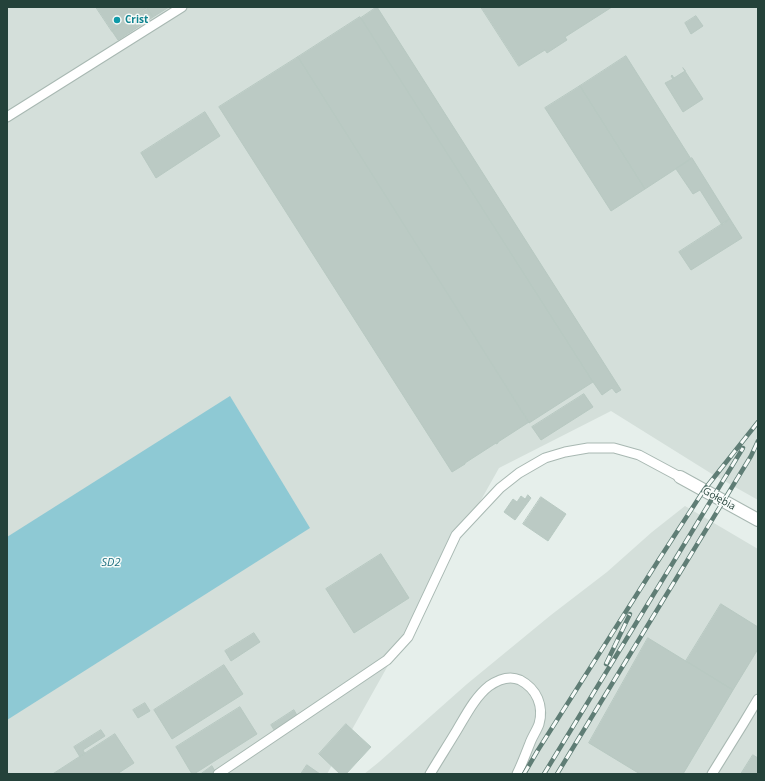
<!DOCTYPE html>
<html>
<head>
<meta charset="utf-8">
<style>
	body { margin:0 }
	#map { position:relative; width:765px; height:781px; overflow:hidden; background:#e6efeb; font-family:"Open Sans",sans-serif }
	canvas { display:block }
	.frame { position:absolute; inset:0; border:8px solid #24423a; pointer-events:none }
</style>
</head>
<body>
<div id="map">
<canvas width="765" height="781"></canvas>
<div class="frame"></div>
</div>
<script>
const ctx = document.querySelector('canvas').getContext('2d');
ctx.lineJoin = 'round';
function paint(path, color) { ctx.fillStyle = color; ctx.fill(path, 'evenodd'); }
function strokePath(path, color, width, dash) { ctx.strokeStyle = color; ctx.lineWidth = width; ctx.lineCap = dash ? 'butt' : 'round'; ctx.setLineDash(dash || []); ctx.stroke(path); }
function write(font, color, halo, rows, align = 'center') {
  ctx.font = font + ' "Open Sans",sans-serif'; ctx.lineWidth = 3; ctx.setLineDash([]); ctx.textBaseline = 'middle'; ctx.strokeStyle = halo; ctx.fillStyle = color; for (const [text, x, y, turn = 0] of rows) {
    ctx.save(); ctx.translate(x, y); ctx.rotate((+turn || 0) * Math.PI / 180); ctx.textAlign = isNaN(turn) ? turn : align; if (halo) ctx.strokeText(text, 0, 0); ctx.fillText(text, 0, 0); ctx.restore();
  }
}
paint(new Path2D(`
	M7,7H758V500L712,474L611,411L499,468L327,774H7Z
	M685,506L758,549V774H364L379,762L467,684L551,615L607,572L652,532Z`), '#d4dfda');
paint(new Path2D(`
	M230,396L310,528L7,720V537Z`), '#8ec9d4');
const building = new Path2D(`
	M96,7H150L112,31Z
	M150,7H169L153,17L147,8Z
	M377,7L621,390L616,393L612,388L602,395L593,382L361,18Z
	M481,7H612L565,37L567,40L547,53L545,50L519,66Z
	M147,8L153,17L118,40L112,31Z
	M696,16L703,26L691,34L685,23Z
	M360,17L593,382L529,423L298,57Z
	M626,56L691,159L645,189L580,86Z
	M298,57L529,422L498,442V443L496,444V443L465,463V464L452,472L219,107Z
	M683,68L703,99L683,112L665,83L673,79L671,76L672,75L674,78L685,71Z
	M580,86L645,189L611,211L545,108Z
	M205,112L220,136L156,178L141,153Z
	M692,158L730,219L722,225L700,190L693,194L676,169Z
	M730,219L742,238L691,270L679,252Z
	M584,394L593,407L541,440L532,427Z
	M528,495L531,498L515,520L504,512L513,499L517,502L521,496L525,499Z
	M541,497L566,514L548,541L523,524Z
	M381,554L409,598L354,633L326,589Z
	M721,604L758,627V649L733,690L686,661Z
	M254,633L260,642L231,661L225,651Z
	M648,638L733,690L683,774H640L589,743Z
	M224,665L243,694L172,739L154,710Z
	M145,703L150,711L138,718L133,710Z
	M240,707L257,734L194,774H192L176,747Z
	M294,710L299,719L276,733L271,725Z
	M346,724L371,747L346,774H340L319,754Z
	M101,730L105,736L83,750L85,754L80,757L74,747Z
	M115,734L134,763L117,774H53Z
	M753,755L758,758V774H741Z
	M307,765L320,774H301Z
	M212,766L216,773L214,774H201Z`);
paint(building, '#bbcac4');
strokePath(building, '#b8c9c2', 1);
const service = new Path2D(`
	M7,117L182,7
	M218,774L387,660L408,637L456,535L500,488L519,473L545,458L565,452L588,448H614L639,455L680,477
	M430,774C439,759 448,745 457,730C466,715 475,697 489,686C499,679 509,675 520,680C537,689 544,706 539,724C537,730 532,737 530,743C526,753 522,764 517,774
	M712,774L743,724L758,699`);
const minor = new Path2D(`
	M680,477L758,520`);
strokePath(service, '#a8b8b2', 11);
strokePath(minor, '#a8b8b2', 14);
strokePath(service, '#fff', 9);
strokePath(minor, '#fff', 12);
const rail = new Path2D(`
	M606,664L630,614
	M524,774L538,750L658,561L704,490L758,422
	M544,774L743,448
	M557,774L751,456L758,441`);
strokePath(rail, '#5f7d75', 4.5);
strokePath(rail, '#f7fbf9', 3, [9]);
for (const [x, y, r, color] of [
	[117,20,4,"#0f9aa8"]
]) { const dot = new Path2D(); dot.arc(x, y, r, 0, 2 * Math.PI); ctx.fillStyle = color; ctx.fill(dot); strokePath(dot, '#f7fbf9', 1.5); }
write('bold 10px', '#0d838f', '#f7fbf9', [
	["Crist",125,20]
], 'left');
write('10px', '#24423a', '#f7fbf9', [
	["Gołębia",719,499,29]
]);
write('italic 11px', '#1c6f80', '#f7fbf9', [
	["SD2",111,563]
]);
</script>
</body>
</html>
